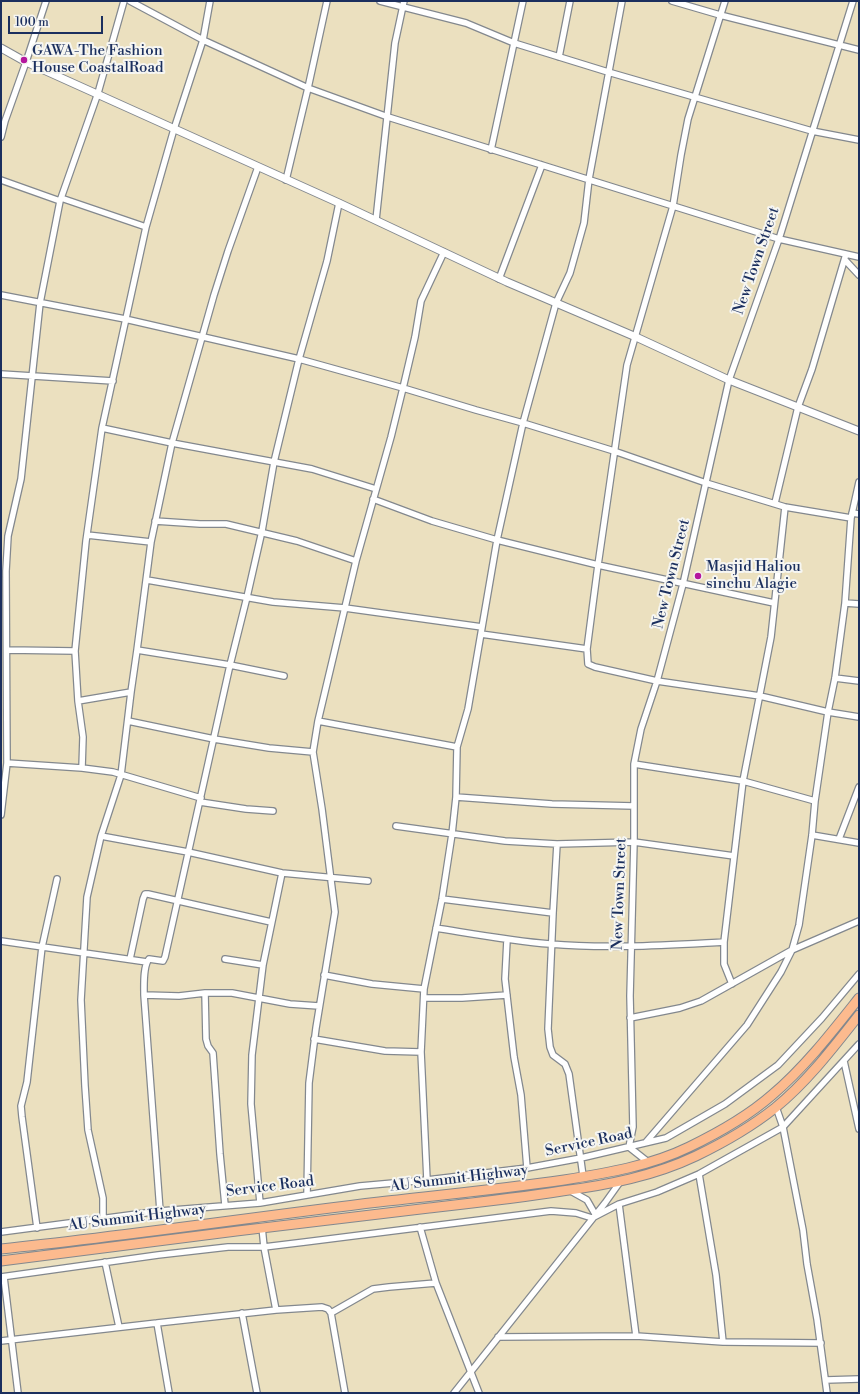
<!DOCTYPE html>
<html>
<head>
<meta charset="utf-8">
<style>
	body { margin:0 }
	#map { position:relative; width:860px; height:1394px; overflow:hidden; background:#ebe0bf; font-family:"Libre Bodoni",serif }
	canvas { display:block }
	.frame { position:absolute; inset:0; border:2px solid #1b2f5e; pointer-events:none }
	.scale { position:absolute; left:8px; top:16px; width:95px; height:18px; box-sizing:border-box; border:2px solid #1b2f5e; border-top:0; padding-left:5px; font-size:12px; line-height:14px; white-space:nowrap; color:#1b2f5e; -webkit-text-stroke:3px #f6f6f2; paint-order:stroke }
</style>
</head>
<body>
<div id="map">
<canvas width="860" height="1394"></canvas>
<div class="frame"></div>
<div class="scale">100 m</div>
</div>
<script>
const ctx = document.querySelector('canvas').getContext('2d');
ctx.lineJoin = 'round';
function strokePath(path, color, width, dash) { ctx.strokeStyle = color; ctx.lineWidth = width; ctx.lineCap = dash ? 'butt' : 'round'; ctx.setLineDash(dash || []); ctx.stroke(path); }
function write(font, color, halo, rows, align = 'center') {
  ctx.font = font + ' "Libre Bodoni",serif'; ctx.lineWidth = 4; ctx.setLineDash([]); ctx.textBaseline = 'middle'; ctx.strokeStyle = halo; ctx.fillStyle = color; for (const [text, x, y, turn = 0] of rows) {
    ctx.save(); ctx.translate(x, y); ctx.rotate((+turn || 0) * Math.PI / 180); ctx.textAlign = isNaN(turn) ? turn : align; if (halo) ctx.strokeText(text, 0, 0); ctx.fillText(text, 0, 0); ctx.restore();
  }
}
const minor = new Path2D(`
	M130,1L203,40L308,88L388,117L779,239L859,257
	M380,1L466,23L514,43L608,72L812,131L859,140
	M672,1L720,15L859,50
	M725,1L688,119L681,155L673,206L627,365L598,565L587,649L588,664L595,667L657,681L760,696L828,712L859,717
	M559,57L570,1
	M1,137L5,121L26,62L46,1
	M491,150L523,1
	M1,180L60,201
	M286,180L308,88L327,1
	M61,198L146,227
	M376,220L395,43L404,1
	M845,260L859,275
	M499,279L542,165
	M1,295L125,319L299,359L403,388L476,410L523,423L614,451L706,483L785,507L851,518
	M1,374L113,381
	M102,428L172,443L312,469L376,489
	M373,499L432,521L497,540L598,565L774,603
	M775,503L798,407L812,369L846,254
	M852,513L859,514
	M155,521L200,524H226L297,541L356,561
	M87,535L151,542
	M147,580L273,602L345,608L482,627
	M845,603L859,604
	M481,634L587,649
	M7,650L75,651
	M137,650L230,665L284,676
	M835,678L859,681
	M78,701L131,692
	M128,721L214,739L269,748L313,752
	M318,721L457,747
	M7,763L82,768L113,772L201,798
	M634,764L743,781L815,801
	M82,768L83,737L78,701L75,651L86,541L102,428L146,227L174,129L203,40L210,1
	M456,797L552,804L634,806
	M200,802L246,809L273,811
	M1,815L7,763L6,571L8,536L21,479L40,303L60,201L98,93L124,1
	M396,826L505,841L557,844L634,842L734,856
	M812,835L859,843
	M101,836L188,852L282,873L368,881
	M839,839L859,787
	M557,844L553,913L548,1029L550,1047L553,1055L565,1064L569,1074L583,1176
	M442,899L553,913
	M436,928C474,934 512,941 550,944C608,949 666,945 724,942
	M507,940L505,979L514,1057L521,1095L527,1168
	M1,941L147,962
	M130,959L143,899L145,894H148L271,922
	M225,959L263,965
	M324,975L372,984L424,989
	M732,984L724,964V942L743,781L771,637L785,507
	M205,993L206,1039L208,1046L213,1053L220,1154L225,1205
	M144,995L179,996L205,993H232L290,1004L319,1006
	M424,998H462L507,995
	M630,1018L680,1008L701,1001L792,950L859,921
	M314,1039L385,1051L421,1052
	M844,1061L859,1129
	M776,1107L783,1127L803,1230L807,1264L817,1319L827,1393
	M646,1142L747,1025L781,972L792,950L799,925L812,835L815,801L828,712L835,678L845,603L851,518L859,482
	M648,1162L629,1147L633,1127L630,996L634,842V764L641,729L657,681L683,584L729,380L779,239L853,1
	M699,1174L716,1275L723,1342
	M427,1180L421,1052L424,989L442,899L452,834L456,797L457,747L468,709L497,540L523,423L556,303L570,273L584,223L589,179L622,1
	M569,1190L587,1200L595,1214
	M307,1195L309,1083L316,1028L335,912L322,809L313,752L318,721L356,561L391,437L403,388L415,337L421,301L444,252
	M260,1203L251,1104L252,1055L263,965L282,873
	M619,1204L636,1336
	M160,1211L144,995C144,985 143,966 149,959L163,961L165,957L230,665L247,597L262,531L274,462L299,359L327,261L339,203
	M103,1219V1198L88,1130L85,1086L81,1000L87,897L101,836L121,775L131,692L137,650L151,542L172,443L214,295L228,251L258,167
	M420,1227L436,1283L479,1393
	M37,1228L22,1117L21,1106L27,1082L42,947L57,879
	M1,1232L160,1211L260,1203L360,1186L427,1180L527,1168L581,1158L666,1138L725,1104L778,1065L822,1018L859,974
	M105,1262L119,1327
	M1,1277L158,1255L228,1247H264L305,1242L551,1211L576,1213L592,1218L619,1204L657,1192L699,1174L783,1127L859,1044
	M4,1277L18,1393
	M276,1310L322,1307L328,1309L331,1313L345,1393
	M242,1313L257,1393
	M331,1313L373,1289L389,1287L436,1283
	M498,1337L636,1336L723,1342L821,1343
	M1,1341L157,1323
	M826,1380L859,1379
	M169,1393L157,1323L276,1310L264,1247L262,1227
	M454,1393L605,1203L620,1182`);
const tertiary = new Path2D(`
	M1,48L26,62L339,203L507,282L636,337L729,380L859,431`);
const primary = new Path2D(`
	M1,1249C127,1236 253,1217 379,1202C441,1195 503,1189 564,1180C607,1173 650,1166 689,1147C718,1133 748,1116 772,1095C805,1067 832,1032 859,998
	M1,1261C144,1242 286,1225 429,1208C473,1203 518,1198 562,1191C608,1185 654,1176 696,1156C723,1143 751,1127 775,1108C807,1082 833,1048 859,1015`);
strokePath(minor, '#83888e', 8);
strokePath(tertiary, '#83888e', 9);
strokePath(primary, '#83888e', 11);
strokePath(minor, '#fff', 5.5);
strokePath(tertiary, '#fff', 7);
strokePath(primary, '#fcba8e', 9);
for (const [x, y, r, color] of [
	[24,60,4,"#b5179e"],
	[698,576,4,"#b5179e"]
]) { const dot = new Path2D(); dot.arc(x, y, r, 0, 2 * Math.PI); ctx.fillStyle = color; ctx.fill(dot); strokePath(dot, '#f6f6f2', 1.5); }
write('15px', '#1b2f5e', '#f6f6f2', [
	["GAWA-The Fashion",32,51],
	["House CoastalRoad",32,68],
	["Masjid Haliou",706,567],
	["sinchu Alagie",706,584]
], 'left');
write('15px', '#1b2f5e', '#f6f6f2', [
	["New Town Street",757,261,-71],
	["New Town Street",672,574,-76],
	["New Town Street",620,894,-88],
	["Service Road",589,1143,-12],
	["AU Summit Highway",459,1179,-7],
	["Service Road",270,1187,-7],
	["AU Summit Highway",137,1218,-7]
]);
</script>
</body>
</html>
